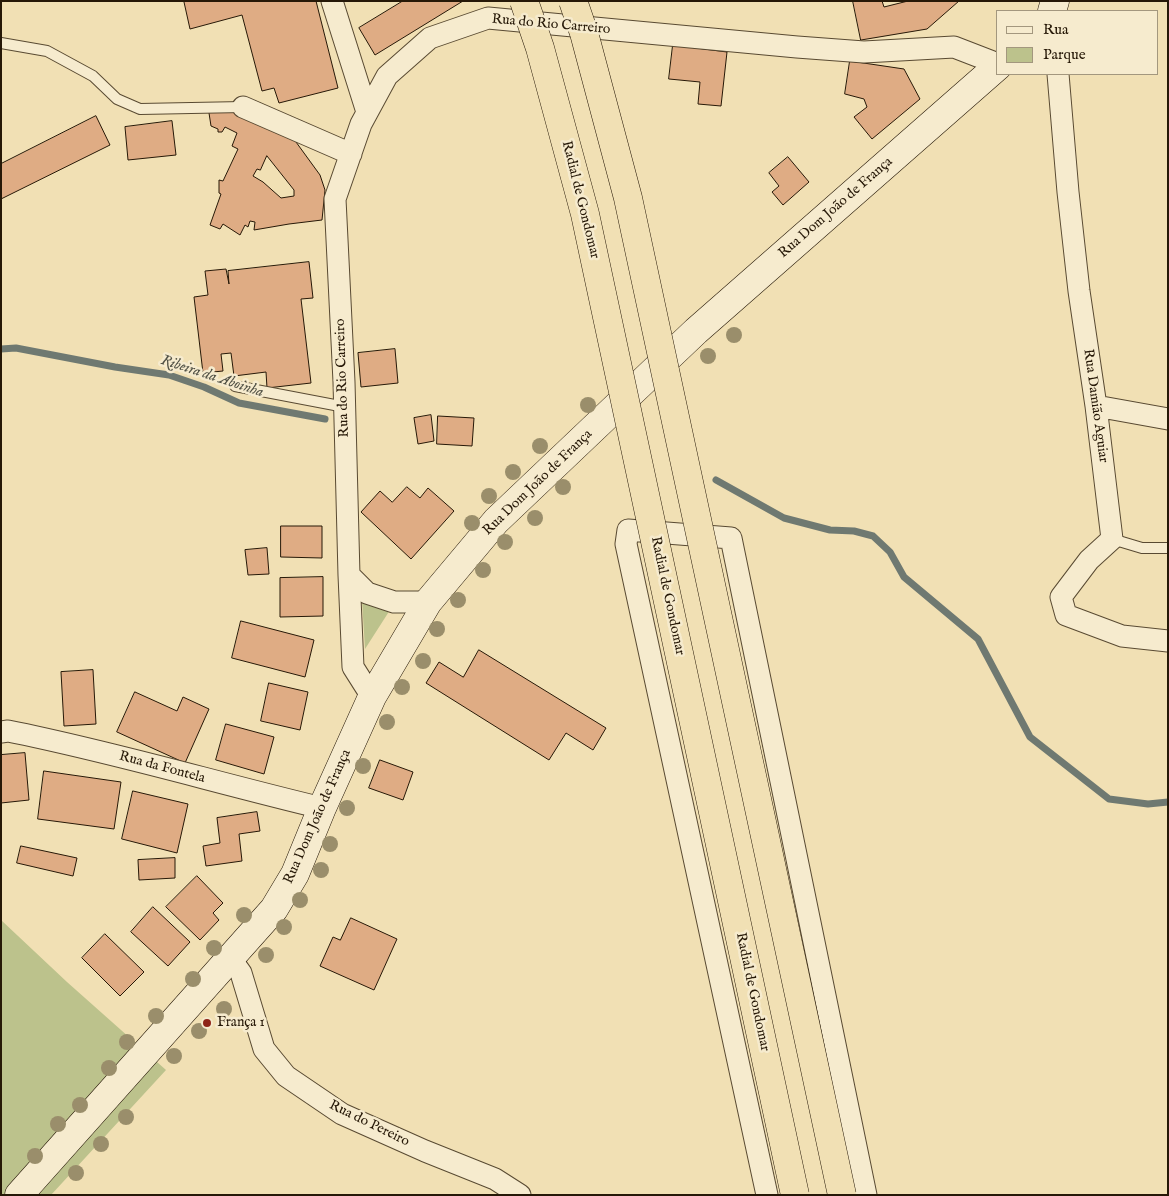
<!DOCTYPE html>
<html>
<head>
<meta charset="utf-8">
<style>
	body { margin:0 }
	#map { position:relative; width:1169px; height:1196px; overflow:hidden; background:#f1e0b4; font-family:"IM FELL English",serif }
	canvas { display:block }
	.frame { position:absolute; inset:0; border:2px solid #261807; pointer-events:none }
	.legend { position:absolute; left:996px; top:10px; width:162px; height:65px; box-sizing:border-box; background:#f6ebce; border:1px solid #a3977e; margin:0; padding:6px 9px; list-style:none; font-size:15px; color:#261807 }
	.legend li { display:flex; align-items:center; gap:10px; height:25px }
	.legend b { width:25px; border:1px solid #a3977e }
</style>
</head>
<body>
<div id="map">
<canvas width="1169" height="1196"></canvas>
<div class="frame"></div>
<ul class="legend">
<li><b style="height:6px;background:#f6ebce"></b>Rua</li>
<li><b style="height:14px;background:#bcc28c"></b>Parque</li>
</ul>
</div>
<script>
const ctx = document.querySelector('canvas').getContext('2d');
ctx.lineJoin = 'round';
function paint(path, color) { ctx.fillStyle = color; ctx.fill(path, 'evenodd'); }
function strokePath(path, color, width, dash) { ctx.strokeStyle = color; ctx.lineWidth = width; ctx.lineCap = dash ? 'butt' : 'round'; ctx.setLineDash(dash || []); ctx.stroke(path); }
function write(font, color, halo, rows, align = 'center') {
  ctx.font = font + ' "IM FELL English",serif'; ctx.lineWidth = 5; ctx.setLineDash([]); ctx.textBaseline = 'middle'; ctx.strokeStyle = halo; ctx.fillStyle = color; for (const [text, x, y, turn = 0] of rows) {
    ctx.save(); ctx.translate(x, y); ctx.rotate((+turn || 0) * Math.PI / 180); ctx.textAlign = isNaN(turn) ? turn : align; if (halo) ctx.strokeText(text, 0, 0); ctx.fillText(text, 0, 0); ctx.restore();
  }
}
paint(new Path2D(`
	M362,600L390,610L365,649Z
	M1,920L67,982L166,1070L51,1195H1Z`), '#bcc28c');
strokePath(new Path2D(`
	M1,349L16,348L115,367L169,375L204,387L239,403L325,419
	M716,480L784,518L830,530L854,531L873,536L890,552L904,577L978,639L1030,737L1109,799L1148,804L1168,802`), '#6f7971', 7);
const building = new Path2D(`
	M188,1H316L338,88L279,103L274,88L262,91L242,15L190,29L184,2Z
	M403,1H463L375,55L359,28Z
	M853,1H882L884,7L908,1H959L927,29L861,40Z
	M673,45L727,52L721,106L698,104L700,82L669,79Z
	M850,61L904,69L920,99L872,139L854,117L867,107L864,99L845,94Z
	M232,110L288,131L320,175L325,190L322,220L289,224L254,230L255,222L250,221L248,227L245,225L240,235L223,224L220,229L210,225L221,194L219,193V180L223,181L238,149L232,146L237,133L225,127L222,132H218V129L211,126L209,113ZM267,156L294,190V196L281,198L263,182L253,176L257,169L260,170Z
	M96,116L110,145L1,199V164Z
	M172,121L176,155L128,160L125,127Z
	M788,157L809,182L783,205L772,192L779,186L769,173Z
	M309,262L313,298L301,299L311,383L267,388L266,372L234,376L231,353L221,354L223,371L203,373L194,297L208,295L205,271L226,269L229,284L228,271Z
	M395,349L398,383L361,387L358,353Z
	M431,415L434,441L418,444L414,418Z
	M438,416L474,418L472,446L437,444Z
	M407,487L420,498L428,488L454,511L411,559L361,512L380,491L392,502Z
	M281,526H322V558L281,557Z
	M267,548L269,574L248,575L245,550Z
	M323,577V616L280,617V578Z
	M241,621L314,640L305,677L232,658Z
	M479,650L606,728L593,750L566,733L549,760L426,683L439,662L463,677Z
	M93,670L96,724L64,726L61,672Z
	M269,683L308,692L300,730L261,721Z
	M135,692L177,711L183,697L209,709L185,763L117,732Z
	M226,724L274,737L264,774L216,760Z
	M25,753L29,800L1,803V755Z
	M380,760L413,772L403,800L369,788Z
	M44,771L121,782L114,829L38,819Z
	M133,791L188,804L177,853L122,839Z
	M257,812L260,831L239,834L242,861L206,866L203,846L220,843L217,818Z
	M21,846L77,858L73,876L17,863Z
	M175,858V878L139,880L138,860Z
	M197,876L223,903L213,913L219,920L200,940L166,907Z
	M153,907L190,942L168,966L131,932Z
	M351,918L397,939L374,990L320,966L333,937L340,940Z
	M105,934L144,972L120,996L82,958Z`);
paint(building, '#dfac84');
strokePath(building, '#261807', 1);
const service = new Path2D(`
	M1,43L47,51L93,76L117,99L140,109L243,107
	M235,386L345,407
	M1112,539L1142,548H1168`);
const minor = new Path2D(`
	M332,1L367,112
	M1058,74L1068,192L1079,291L1096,406L1112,539L1089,560L1061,597L1066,615L1122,636L1168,641
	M243,107L351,154
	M1096,406L1168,419
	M349,575L367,593L394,602H428
	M372,697L353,667L349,575L344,382L335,199L361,124L387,76L430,38L488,18L797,47L864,52L954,47L998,64
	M1,732L8,731C114,752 217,783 322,808
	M231,959L241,973L264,1049L286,1076L342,1114L425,1151L495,1179L520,1195
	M767,1195L626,544L628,530L731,538L866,1195`);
const secondary = new Path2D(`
	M1052,11L1055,1
	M19,1195L274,909L295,874L322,808L372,697L428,602L496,521L696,331L998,66`);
strokePath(service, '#594a32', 12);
strokePath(minor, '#594a32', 23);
strokePath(secondary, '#261807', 29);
strokePath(service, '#f6ebce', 10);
strokePath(minor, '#f6ebce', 21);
strokePath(secondary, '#f6ebce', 28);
const motorwayBridge = new Path2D(`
	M524,1L540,48L585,214L795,1195
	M573,1L584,33L628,198L842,1195`);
strokePath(motorwayBridge, '#261807', 29, []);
strokePath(motorwayBridge, '#f1e0b4', 28);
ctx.fillStyle = '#9a8e6b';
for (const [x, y] of [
	[734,335],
	[708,356],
	[588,405],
	[540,446],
	[513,472],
	[563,487],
	[489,496],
	[535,518],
	[472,523],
	[505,542],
	[483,570],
	[458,600],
	[437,629],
	[423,661],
	[402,687],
	[387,722],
	[363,766],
	[347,808],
	[330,844],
	[321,870],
	[300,900],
	[244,915],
	[284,927],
	[214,948],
	[266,955],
	[193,979],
	[224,1009],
	[156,1016],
	[199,1031],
	[127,1042],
	[174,1056],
	[109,1068],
	[80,1105],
	[126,1117],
	[58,1124],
	[101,1144],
	[35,1156],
	[76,1173]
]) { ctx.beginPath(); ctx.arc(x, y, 8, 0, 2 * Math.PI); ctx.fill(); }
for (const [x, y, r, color] of [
	[207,1023,5,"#8f2418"]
]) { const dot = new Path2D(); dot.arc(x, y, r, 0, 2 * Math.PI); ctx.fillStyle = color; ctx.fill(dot); strokePath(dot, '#f6ebce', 2); }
write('14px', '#261807', '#f6ebce', [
	["Rua do Rio Carreiro",551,25,5],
	["Radial de Gondomar",580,200,76],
	["Rua Dom João de França",836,208,-41],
	["Rua do Rio Carreiro",343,378,-92],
	["Rua Damião Aguiar",1095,406,82],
	["Rua Dom João de França",538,483,-44],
	["Radial de Gondomar",667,596,78],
	["Rua da Fontela",162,768,15],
	["Rua Dom João de França",318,817,-66],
	["Radial de Gondomar",752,992,78],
	["Rua do Pereiro",369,1124,26]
]);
write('14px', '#261807', '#f6ebce', [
	["França 1",217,1023]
], 'left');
write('italic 15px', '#515145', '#f6ebce', [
	["Ribeira da Aboinha",212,377,18]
]);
</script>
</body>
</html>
